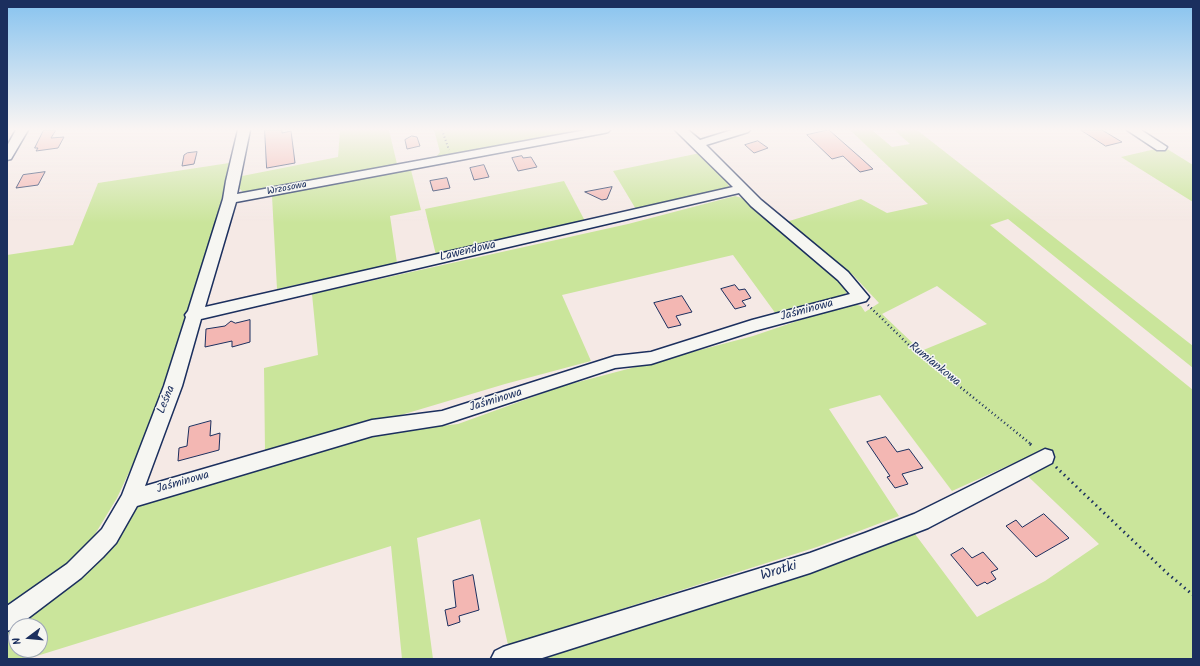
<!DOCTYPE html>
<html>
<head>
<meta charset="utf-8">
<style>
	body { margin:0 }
	#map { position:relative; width:1200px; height:666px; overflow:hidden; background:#f5e9e5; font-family:Kalam,sans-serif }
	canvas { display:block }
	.frame { position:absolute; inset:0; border:8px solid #1b2f5e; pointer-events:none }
	.north { position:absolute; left:8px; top:618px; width:40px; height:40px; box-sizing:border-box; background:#f6f6f2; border:1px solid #9ea6b7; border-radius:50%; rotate:254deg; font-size:11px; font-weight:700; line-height:16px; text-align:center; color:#1b2f5e }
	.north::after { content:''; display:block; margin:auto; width:14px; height:18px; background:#1b2f5e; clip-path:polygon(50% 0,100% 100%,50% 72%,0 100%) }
</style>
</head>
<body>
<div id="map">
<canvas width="1200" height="666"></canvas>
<div class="frame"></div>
<div class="north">N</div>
</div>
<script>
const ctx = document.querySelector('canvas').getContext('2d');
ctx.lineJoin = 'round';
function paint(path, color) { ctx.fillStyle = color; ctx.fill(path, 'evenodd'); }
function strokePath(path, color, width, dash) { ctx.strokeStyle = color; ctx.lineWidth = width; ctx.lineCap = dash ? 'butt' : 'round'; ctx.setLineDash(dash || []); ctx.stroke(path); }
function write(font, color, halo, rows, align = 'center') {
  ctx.font = font + ' Kalam,sans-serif'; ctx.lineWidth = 3; ctx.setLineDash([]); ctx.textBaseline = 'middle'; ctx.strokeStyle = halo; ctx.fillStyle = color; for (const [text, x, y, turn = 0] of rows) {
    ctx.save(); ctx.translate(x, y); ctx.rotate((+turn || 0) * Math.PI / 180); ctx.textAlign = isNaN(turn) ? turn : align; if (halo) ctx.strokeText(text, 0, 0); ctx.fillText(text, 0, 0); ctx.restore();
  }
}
paint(new Path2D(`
	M340,130H389L397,164L279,187L243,192L237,186L242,176L338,157Z
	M434,130H579L436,157L440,152Z
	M850,130H872L892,147L910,144L894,130H917L1193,346V368L1008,219L990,225L1193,390V659H524L912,530L977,617L1045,581L1099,544L1014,463L952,491L880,395L829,409L899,516L817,547L508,645L480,519L417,538L433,659H402L391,546L27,659H7V626L135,504L374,434L458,424L563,386L753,336L830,310L854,304L861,306L865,312L879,303L853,275L786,222L861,199L887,213L928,204ZM937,286L987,324L921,351L882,314ZM16,626H40V650H16Z
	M1164,147L1193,165V202L1121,157Z
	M700,153C709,165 723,174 730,188L637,211L613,171Z
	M229,163L222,200L224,206L181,345L161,391L145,438L117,498L86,549L7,613V255L73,245L98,183Z
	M411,170L421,210L390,216L397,263L277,289L272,196Z
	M564,181L586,223L477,244L436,255L425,209Z
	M735,196L749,200L779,225L839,281L847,292L839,299L776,314L733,255L562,295L591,361L505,384L381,421L265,451L264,368L318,355L312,294L628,224Z`), '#cae59b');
const building = new Path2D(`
	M44,130H56L51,138L64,137L58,148L36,151L38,148H35Z
	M265,130H282V133L291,131L295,163L267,168Z
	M829,130L862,159L873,169L860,172L843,156L832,159L807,135Z
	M1081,130H1102L1122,142L1106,146Z
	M412,136L417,137L420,146L407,149L405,140Z
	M758,141L768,148L754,153L745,145Z
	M197,152L194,164L182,166L184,155L187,153Z
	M522,156L523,158L531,157L537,167L518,171L512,158Z
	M484,165L489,177L474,180L470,168Z
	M45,172L38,185L16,188L23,175Z
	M447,178L450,188L433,191L430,181Z
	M612,187L607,199L602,200L585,192Z
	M735,285L739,290L745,289L751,298L742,301L746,306L735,309L721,289Z
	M682,296L692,312L676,316L681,325L668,328L654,303Z
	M250,320V342L232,347V341L205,347L206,329L225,326L231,321L235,323Z
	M211,421L210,436L220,433L219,450L178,461L179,448L187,446L189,427Z
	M886,437L897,452L909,449L923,468L902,474L908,484L895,488L887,477L890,476L867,442Z
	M1044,514L1069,538L1036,557L1006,526L1016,520L1022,527Z
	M963,548L972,558L983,552L998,569L991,572L996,579L987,584L985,582L977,586L951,555Z
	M473,575L479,610L459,616L460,622L448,626L445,610L456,607L453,581Z`);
paint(building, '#f3b7b3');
strokePath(building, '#1b2f5e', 1);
const minor = new Path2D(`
	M16,130H28L11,159L7,160V146Z
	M238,130H250L237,194L586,130H610L608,132L604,133L236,202L205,307L733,187L675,130H688L700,140L732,130H750L748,132L706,145L761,200L848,272L869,297L866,301L754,331L651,364L615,368L442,425L372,436L137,506L116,543L103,557L81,578L15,628L7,631V606L67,564L102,529L122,495L164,386L186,317L185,315L188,311L223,199L226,181ZM739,193L751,206L838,280L850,294L752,320L651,352L615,356L442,411L372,420L145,486L182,386L201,319Z
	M1127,130H1141L1167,147L1165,150H1157Z
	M1045,449L1052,451L1054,457L1052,463L928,528L810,573L539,659H491L495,651L503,647L810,553L865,533L914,514Z`);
strokePath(minor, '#1b2f5e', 3);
strokePath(new Path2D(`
	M442,130L449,150`), '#1b2f5e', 2, [1, 2.5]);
strokePath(new Path2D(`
	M868,305L912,348L1032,445`), '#1b2f5e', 2.5, [1, 3]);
strokePath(new Path2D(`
	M1030,444L1034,447
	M1056,467L1167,573L1193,595`), '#1b2f5e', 3, [1.5, 4]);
paint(minor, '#f6f6f2');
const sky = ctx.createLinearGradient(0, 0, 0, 223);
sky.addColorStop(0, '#87c3ef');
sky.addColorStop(0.58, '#faf5f3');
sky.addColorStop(1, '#faf5f300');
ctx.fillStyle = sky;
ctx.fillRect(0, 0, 1200, 223);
write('10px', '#1b2f5e', '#f6f6f2', [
	["Wrzosowa",287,189,-11]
]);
write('12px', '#1b2f5e', '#f6f6f2', [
	["Lawendowa",468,252,-13],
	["Jaśminowa",807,311,-15],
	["Rumiankowa",934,365,39],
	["Leśna",167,400,-68],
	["Jaśminowa",496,401,-17],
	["Jaśminowa",183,483,-16]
]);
write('14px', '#1b2f5e', '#f6f6f2', [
	["Wrotki",779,572,-17]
]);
</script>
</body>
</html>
